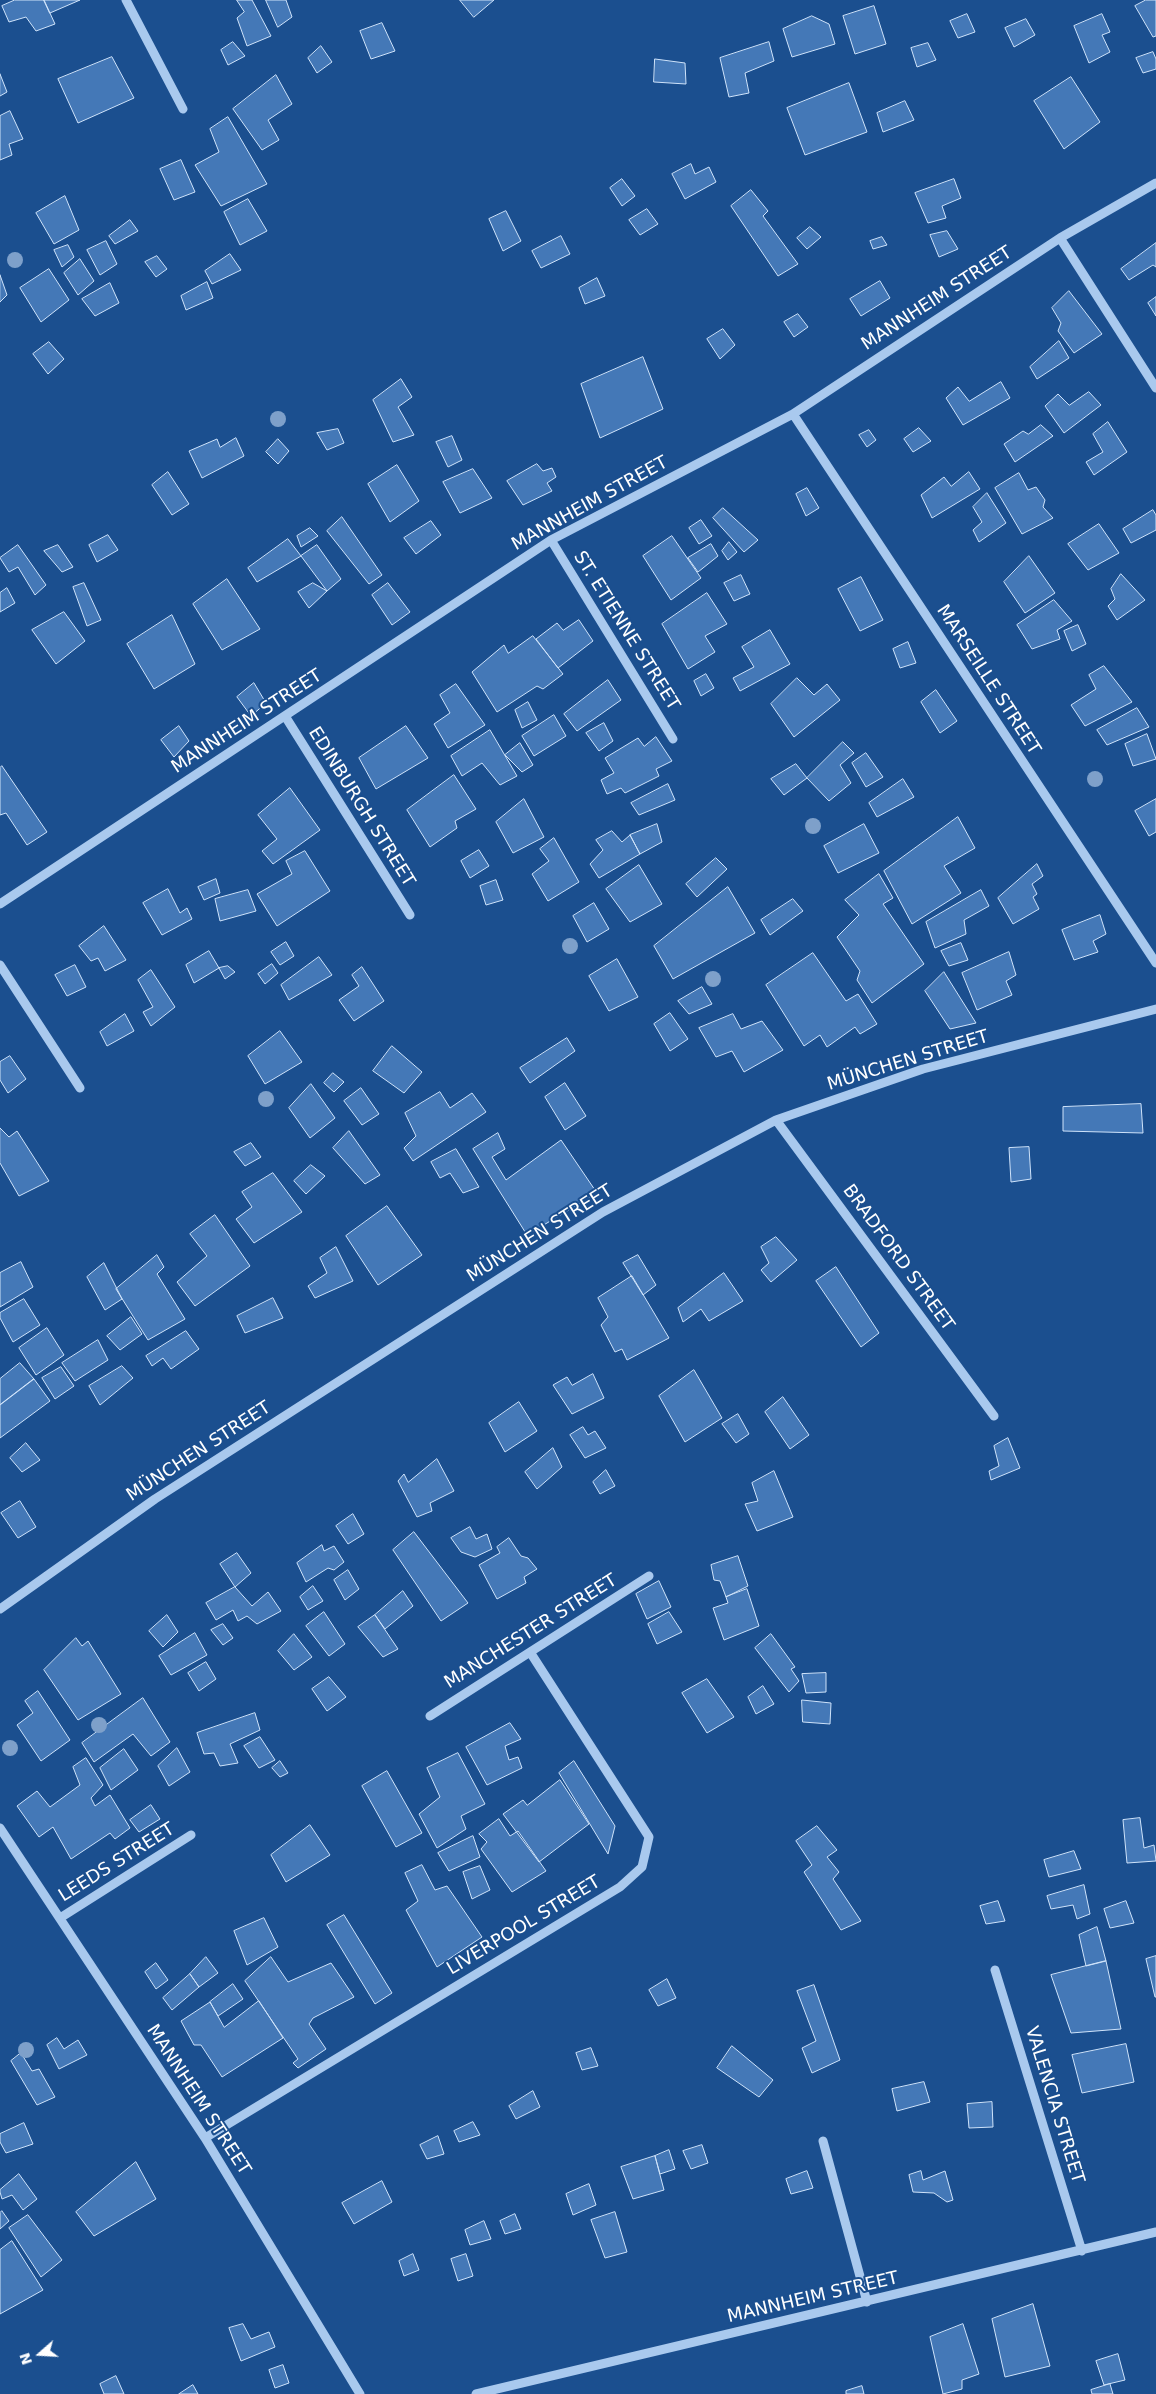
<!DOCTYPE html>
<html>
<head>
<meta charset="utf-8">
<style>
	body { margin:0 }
	#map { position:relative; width:1156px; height:2394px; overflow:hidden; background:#1b4f8f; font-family:"DejaVu Sans",sans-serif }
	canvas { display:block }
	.north { position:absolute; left:15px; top:2329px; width:50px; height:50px; -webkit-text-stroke:4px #1b4f8f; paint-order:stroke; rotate:251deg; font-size:14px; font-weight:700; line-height:20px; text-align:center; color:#fff }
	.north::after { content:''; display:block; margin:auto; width:18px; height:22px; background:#fff; clip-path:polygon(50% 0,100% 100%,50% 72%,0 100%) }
</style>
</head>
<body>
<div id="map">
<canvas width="1156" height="2394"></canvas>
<div class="north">N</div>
</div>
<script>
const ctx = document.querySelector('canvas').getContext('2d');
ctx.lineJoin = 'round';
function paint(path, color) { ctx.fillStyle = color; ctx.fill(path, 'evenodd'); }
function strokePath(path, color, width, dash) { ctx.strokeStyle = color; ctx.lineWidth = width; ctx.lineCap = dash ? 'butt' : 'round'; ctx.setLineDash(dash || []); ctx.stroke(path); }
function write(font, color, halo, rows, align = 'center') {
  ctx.font = font + ' "DejaVu Sans",sans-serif'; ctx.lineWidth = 4; ctx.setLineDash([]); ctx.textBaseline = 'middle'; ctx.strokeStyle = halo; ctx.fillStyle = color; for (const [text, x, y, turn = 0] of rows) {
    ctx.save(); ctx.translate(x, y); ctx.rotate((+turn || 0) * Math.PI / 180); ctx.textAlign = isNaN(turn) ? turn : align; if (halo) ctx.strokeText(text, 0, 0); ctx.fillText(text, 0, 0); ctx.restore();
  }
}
const building = new Path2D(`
	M15,0H44L55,24L36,31L26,17L9,22L2,6Z
	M44,0H80L50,13Z
	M237,0H252L271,36L247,46L237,18L244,12Z
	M266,0H286L292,17L278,27Z
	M460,0H494L474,17Z
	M1146,0H1156V36L1153,37L1135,6Z
	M874,6L886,44L855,54L843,16Z
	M967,14L975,32L958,38L950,21Z
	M1102,14L1110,32L1102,35L1110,52L1089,63L1074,26Z
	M812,16L829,24L835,44L792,57L783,29Z
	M1026,19L1035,35L1014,47L1005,28Z
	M382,23L395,51L371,59L360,31Z
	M233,42L245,56L228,65L221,50Z
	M769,42L774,61L745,73L749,93L729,97L720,58Z
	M928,43L936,60L917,67L911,48Z
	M321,46L332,62L317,73L308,58Z
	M1153,52L1156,59V69L1143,73L1136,58Z
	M112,57L134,98L78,123L58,79Z
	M655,59L685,63L686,84L654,82Z
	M0,74L7,92L0,96Z
	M276,75L292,104L268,120L279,140L262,150L233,109Z
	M1071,77L1100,122L1064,149L1034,101Z
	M849,83L867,132L805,155L787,108Z
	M905,101L914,120L883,132L877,113Z
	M10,111L23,139L9,144L12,155L0,160V116Z
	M228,117L267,184L221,206L195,165L219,152L210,129Z
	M181,160L195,192L174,200L160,169Z
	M691,164L695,174L709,167L716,182L685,199L672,174Z
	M622,179L635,196L622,206L610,188Z
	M954,179L961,198L942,206L946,218L928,223L915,193Z
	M751,190L768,211L763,216L798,264L778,276L731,206Z
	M65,196L79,230L54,244L36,213Z
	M248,199L267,231L240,245L224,212Z
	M647,209L658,224L640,235L629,220Z
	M506,211L521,241L503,251L489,219Z
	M130,220L138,231L115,244L109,236Z
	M810,227L821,237L807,249L797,238Z
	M947,231L958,249L939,257L930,235Z
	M561,236L570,254L541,268L532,251Z
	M882,237L887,245L873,249L870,241Z
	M106,241L117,264L100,275L87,250Z
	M1156,243V267L1153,265L1129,280L1121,269Z
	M68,245L74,257L62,267L54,250Z
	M230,254L241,270L212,284L205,271Z
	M157,256L167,269L156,277L145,262Z
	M80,259L94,281L78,295L64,273Z
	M49,269L69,300L41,322L20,288Z
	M0,275L7,295L0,302Z
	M597,278L605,296L585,304L579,288Z
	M880,281L890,298L861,316L850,299Z
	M207,282L213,298L186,310L181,296Z
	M110,283L119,303L95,316L82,299Z
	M1069,291L1102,334L1074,353L1058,331L1061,323L1052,308Z
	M1156,297V316L1148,303Z
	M798,314L808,327L794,337L784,322Z
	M723,329L735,345L720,359L707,339Z
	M1059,341L1069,358L1037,379L1030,367Z
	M49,342L64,359L48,374L33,354Z
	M643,357L663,409L600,438L581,384Z
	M401,379L412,397L398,407L414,435L393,442L373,400Z
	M1001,382L1010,398L963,425L946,398L958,387L969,401Z
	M1089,392L1101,405L1064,433L1045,406L1058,394L1069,405Z
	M1108,422L1127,452L1094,475L1086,462L1103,452L1093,434Z
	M1041,425L1053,436L1015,462L1004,444L1023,431L1028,434Z
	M919,428L931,441L913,452L904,439Z
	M338,429L344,443L327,450L317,433Z
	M869,430L876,440L867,447L859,435Z
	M452,436L462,460L448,467L436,442Z
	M236,438L244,456L202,478L189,451L217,439L220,447Z
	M278,439L289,451L278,464L266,452Z
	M537,464L543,471L552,468L556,477L547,483L552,491L523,505L507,481Z
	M397,465L419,501L390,522L368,484Z
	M473,469L492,498L460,513L443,482Z
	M168,472L189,504L172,515L152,485Z
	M969,472L980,489L932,518L921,495L944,477L951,486Z
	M1019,473L1028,490L1036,487L1045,500L1043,507L1053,518L1022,534L995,488Z
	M807,488L819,508L806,516L796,494Z
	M987,493L1006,523L979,542L973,530L982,522L973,507Z
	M723,508L758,540L744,552L713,518Z
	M1153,510L1156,515V530L1131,543L1123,529Z
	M342,517L382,575L369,584L327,531Z
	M701,520L712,536L699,544L689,528Z
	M431,521L441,535L416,554L404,538Z
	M1099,524L1119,553L1088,570L1068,544Z
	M310,528L318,536L301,547L297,536Z
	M108,535L118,550L97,562L89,545Z
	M672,536L701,578L671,600L643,556Z
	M288,539L301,556L257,582L248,568Z
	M729,542L737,552L728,560L722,551Z
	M711,544L718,556L698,572L688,558Z
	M18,545L46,585L35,595L18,567L9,572L0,558Z
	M58,545L73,567L62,572L44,551Z
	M317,545L341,579L327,591L301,556Z
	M1029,556L1055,593L1025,613L1004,582Z
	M1121,574L1145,600L1117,620L1108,606L1115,599L1111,589Z
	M741,575L750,594L734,601L724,583Z
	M861,577L883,620L860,631L838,589Z
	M227,579L260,629L222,650L193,604Z
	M84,583L101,620L87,626L73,587Z
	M313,583L327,591L309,608L298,592Z
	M388,583L410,612L392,625L372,595Z
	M7,588L15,603L0,612V593Z
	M707,593L727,624L705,636L715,652L688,669L662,624Z
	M1054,600L1072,621L1057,630L1060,639L1032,649L1017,625Z
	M64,612L85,641L56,664L32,630Z
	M172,615L195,664L154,689L127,644Z
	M579,620L593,641L558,668L536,639L557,623L563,630Z
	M1078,625L1086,644L1072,651L1064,631Z
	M770,630L790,664L740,691L733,678L754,667L742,647Z
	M533,636L563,674L543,689L537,686L497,712L472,672L504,645L508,653Z
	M908,642L916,663L900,668L893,649Z
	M1104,666L1132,702L1085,726L1071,705L1096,689L1089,675Z
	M706,674L714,688L701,696L694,681Z
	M797,678L814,695L827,684L840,700L794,737L771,704Z
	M608,680L621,700L577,731L564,714Z
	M254,683L266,703L251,716L237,697Z
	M456,684L485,725L448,748L434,724L450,713L440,695Z
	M936,690L957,721L940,733L921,702Z
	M528,702L537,720L522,728L515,710Z
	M1137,708L1149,727L1107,745L1097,730Z
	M554,715L566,736L534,756L522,736Z
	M604,723L613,741L599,751L586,733Z
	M179,726L189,741L174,757L161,740Z
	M406,726L428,758L376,789L359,758Z
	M490,730L517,776L500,785L482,763L462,776L451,756Z
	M1147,734L1156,759L1133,766L1125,744Z
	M656,737L672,761L656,769L659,776L625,793L621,788L607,794L601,780L614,773L605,758L638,738L644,746Z
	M843,742L854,753L840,765L851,783L829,801L807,778Z
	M520,743L533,765L522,772L505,755Z
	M866,753L883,777L866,787L852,763Z
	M796,764L807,778L784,795L771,779Z
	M2,766L47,832L27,845L6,813L0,815V768Z
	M454,775L476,809L455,821L457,828L430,847L407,810Z
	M903,779L914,797L877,817L869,803Z
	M668,784L675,800L639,815L631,803Z
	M290,788L320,830L273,864L262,851L277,839L258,815Z
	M524,799L544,837L513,853L496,822Z
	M1156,799V832L1149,836L1135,811Z
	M958,817L975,848L944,866L961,893L912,924L884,871Z
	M657,824L662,842L640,854L630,835Z
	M864,824L879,853L838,873L824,846Z
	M612,831L622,842L630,835L640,854L599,878L590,864L603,850L596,840Z
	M554,838L579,882L548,901L532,874L549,861L540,849Z
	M479,850L489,866L470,878L461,861Z
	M305,851L330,891L277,926L257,894L292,874L286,861Z
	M716,858L727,869L697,897L686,884Z
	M1037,864L1043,876L1032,884L1037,894L1033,897L1039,909L1013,924L998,898Z
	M639,865L662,904L630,922L606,889Z
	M879,874L893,898L883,904L924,964L872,1003L857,980L860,971L837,937L859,915L845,900Z
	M216,879L220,893L204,900L198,887Z
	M496,880L503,900L486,905L480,886Z
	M728,887L755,933L673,979L654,946Z
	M168,889L180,913L187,908L192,919L162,935L143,903Z
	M248,890L256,911L220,921L215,899Z
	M981,890L989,906L964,920L966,934L935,948L926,922Z
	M793,899L803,911L770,935L761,920Z
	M594,903L609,929L587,942L573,916Z
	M1100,915L1106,934L1093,941L1098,952L1074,960L1062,930Z
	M104,926L126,960L105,971L98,958L91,961L79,946Z
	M286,942L294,956L280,965L271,952Z
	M961,943L968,960L949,966L941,951Z
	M209,951L219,968L194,983L186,965Z
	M1009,952L1016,975L1006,981L1012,995L977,1010L962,973Z
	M813,953L846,1001L858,994L877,1024L860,1034L855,1027L827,1047L820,1035L804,1046L766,985Z
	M319,957L332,975L289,1000L281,985Z
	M617,959L638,997L609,1011L589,976Z
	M272,964L278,973L265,984L258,974Z
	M75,965L86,987L67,996L55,975Z
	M228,966L235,972L225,979L219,968Z
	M362,967L384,1001L354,1021L339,1000L359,986L352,975Z
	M151,970L175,1007L151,1026L143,1012L153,1007L138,980Z
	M944,972L976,1023L950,1029L925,991Z
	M702,987L712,1004L689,1014L678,1001Z
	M670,1013L688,1039L670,1051L654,1024Z
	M125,1014L134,1031L107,1046L100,1032Z
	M733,1014L741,1029L762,1021L783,1050L744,1072L732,1051L716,1057L699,1028Z
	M280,1031L302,1062L265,1084L248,1056Z
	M567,1038L575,1051L530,1083L520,1068Z
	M392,1046L422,1072L404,1093L373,1071Z
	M10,1056L26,1079L8,1093L0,1080V1062Z
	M333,1073L344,1082L334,1092L324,1083Z
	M565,1083L586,1116L565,1130L545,1097Z
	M311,1084L335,1118L310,1138L289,1108Z
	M361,1088L379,1114L362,1125L344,1101Z
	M440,1092L450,1108L472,1093L486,1112L413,1161L404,1148L416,1136L405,1113Z
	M1141,1104L1143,1133L1063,1131V1107Z
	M0,1128L9,1137L17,1131L49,1181L19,1196L0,1163Z
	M349,1131L380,1175L365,1184L333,1148Z
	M498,1133L505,1149L492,1157L506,1180L561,1140L597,1193L527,1235L473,1149Z
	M251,1143L261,1157L245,1166L234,1152Z
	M1029,1147L1031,1179L1011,1182L1009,1148Z
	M456,1149L479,1187L463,1193L450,1173L440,1178L431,1162Z
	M311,1165L325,1176L306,1194L294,1181Z
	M273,1173L302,1212L254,1243L236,1219L252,1207L242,1192Z
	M387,1206L422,1255L378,1285L346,1236Z
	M215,1215L250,1266L195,1306L177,1282L207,1256L190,1234Z
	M776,1237L797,1260L771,1282L761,1270L769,1263L761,1247Z
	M336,1247L353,1281L315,1298L308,1286L327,1273L320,1258Z
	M157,1255L164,1267L157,1274L185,1319L148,1340L116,1289Z
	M638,1255L656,1285L643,1295L623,1263Z
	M21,1262L33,1287L0,1307V1273Z
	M104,1263L122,1299L105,1310L87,1277Z
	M836,1267L879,1333L861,1347L816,1281Z
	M724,1273L743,1301L709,1321L701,1309L683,1322L678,1308Z
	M632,1276L669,1338L627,1360L622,1349L615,1352L601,1325L608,1317L598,1298Z
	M273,1298L283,1318L245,1333L237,1316Z
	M24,1299L40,1325L13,1342L0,1318V1313Z
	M131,1317L142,1334L120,1350L107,1336Z
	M47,1328L64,1355L36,1375L19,1348Z
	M186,1331L199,1349L171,1369L163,1358L152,1366L146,1356Z
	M98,1340L108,1360L75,1381L62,1363Z
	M20,1363L34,1379L0,1405V1379Z
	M122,1366L133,1378L100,1405L89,1386Z
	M61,1367L74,1386L55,1399L42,1378Z
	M694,1370L722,1418L685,1442L659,1396Z
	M593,1374L604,1398L572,1414L553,1385L567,1377L572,1385Z
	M34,1379L50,1401L0,1438V1405Z
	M783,1397L809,1435L790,1449L765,1412Z
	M519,1402L537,1431L505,1452L489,1423Z
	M738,1414L749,1434L736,1443L722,1424Z
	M583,1427L588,1435L595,1431L606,1448L585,1458L570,1435Z
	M1008,1438L1020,1468L991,1480L989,1471L999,1466L994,1446Z
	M26,1443L40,1460L22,1472L10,1458Z
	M553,1448L562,1467L537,1489L525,1472Z
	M437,1459L454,1491L430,1503L432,1511L417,1517L398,1481L404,1474L408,1482Z
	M606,1470L615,1486L600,1494L593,1482Z
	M774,1471L793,1517L757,1531L745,1504L758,1501L752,1483Z
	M20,1501L36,1527L18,1538L1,1513Z
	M353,1514L364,1534L348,1544L336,1526Z
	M470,1527L476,1539L487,1534L492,1549L475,1557L461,1552L451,1538Z
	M414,1532L468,1603L441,1621L393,1550Z
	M509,1538L521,1556L528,1558L537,1569L524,1577L526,1583L497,1599L479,1565L500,1553L497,1547Z
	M322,1545L324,1551L334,1546L344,1562L334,1570L328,1568L306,1582L297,1563Z
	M237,1553L251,1573L235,1587L220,1564Z
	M738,1556L748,1586L726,1597L720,1581L714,1580L711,1565Z
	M348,1570L359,1589L345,1600L334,1580Z
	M659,1581L671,1607L647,1619L636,1594Z
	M313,1586L323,1601L308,1610L300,1597Z
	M235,1587L252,1606L268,1592L281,1611L257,1624L247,1616L238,1621L233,1610L216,1620L206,1603Z
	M747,1589L759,1626L724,1640L713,1608L728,1603L726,1597Z
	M403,1591L413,1606L385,1629L375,1615Z
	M324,1612L345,1644L329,1656L306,1626Z
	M669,1612L682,1632L657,1644L648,1624Z
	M167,1615L178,1632L163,1647L149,1631Z
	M375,1615L398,1649L383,1657L358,1627Z
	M223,1624L233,1638L223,1645L211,1630Z
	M195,1633L207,1655L171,1675L159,1656Z
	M294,1634L312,1657L294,1670L278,1651Z
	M771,1634L795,1667L791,1669L799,1681L789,1692L755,1648Z
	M76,1638L82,1646L88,1641L121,1694L78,1720L44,1670Z
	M206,1662L216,1679L199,1691L188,1673Z
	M826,1673V1692L806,1693L802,1674Z
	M329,1677L346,1697L327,1711L312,1689Z
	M707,1679L734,1717L707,1733L682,1693Z
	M763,1686L774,1704L756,1714L748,1697Z
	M38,1691L70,1740L41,1761L17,1725L33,1713L25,1701Z
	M143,1698L170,1742L151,1756L133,1734L94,1762L82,1743Z
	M802,1700L831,1703L830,1724L803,1722Z
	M255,1713L260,1730L230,1744L238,1763L220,1766L214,1753L204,1754L197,1733Z
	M510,1723L521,1739L505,1746L509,1760L518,1757L522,1768L487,1785L466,1747Z
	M260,1737L275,1760L259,1768L244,1746Z
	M177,1748L190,1772L169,1786L158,1766Z
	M124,1749L138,1770L111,1790L100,1768Z
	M458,1753L485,1804L461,1816L466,1829L437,1848L419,1814L440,1797L427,1768Z
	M86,1758L103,1785L91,1798L95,1806L110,1795L130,1828L115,1839L110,1833L71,1859L53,1827L39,1837L17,1806L37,1791L50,1807L80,1785L73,1767Z
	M280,1761L288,1773L280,1777L272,1768Z
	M574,1761L615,1826L608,1854L559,1773Z
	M387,1771L422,1833L396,1847L362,1786Z
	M560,1780L589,1824L539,1862L503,1814L523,1800L527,1805Z
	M151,1805L160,1819L139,1832L130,1820Z
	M1140,1818L1144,1848L1154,1845L1156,1861L1127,1863L1123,1820Z
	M499,1819L510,1836L518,1831L546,1871L512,1892L481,1849L487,1842L479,1834Z
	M310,1825L330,1855L286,1882L271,1855Z
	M817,1826L837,1850L827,1857L839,1872L833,1879L861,1921L841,1930L804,1872L812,1865L796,1841Z
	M473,1836L480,1857L449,1871L438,1853Z
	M1074,1851L1081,1869L1049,1877L1044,1860Z
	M422,1865L435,1890L447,1886L482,1937L437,1967L406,1910L418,1901L405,1873Z
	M480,1866L490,1890L472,1899L463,1872Z
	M1084,1885L1090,1914L1077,1919L1073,1905L1051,1909L1047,1896Z
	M998,1901L1005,1921L986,1924L980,1906Z
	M1126,1901L1134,1923L1110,1928L1104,1909Z
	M344,1915L392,1993L375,2004L327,1925Z
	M264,1918L278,1947L247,1965L234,1931Z
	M1097,1927L1106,1961L1086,1966L1079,1935Z
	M1156,1956V1997H1155L1146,1959Z
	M206,1957L218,1973L199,1987L190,1974Z
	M271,1957L288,1982L331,1963L354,1997L313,2018L309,2024L326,2049L298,2068L293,2063L298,2059L245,1981Z
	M1106,1961L1121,2029L1071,2033L1051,1975Z
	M156,1963L168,1980L156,1989L145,1972Z
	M190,1974L199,1987L172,2010L163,1998Z
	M667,1979L676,1998L658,2006L649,1990Z
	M233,1984L243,1999L218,2016L210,2002Z
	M814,1985L840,2060L812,2073L802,2048L816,2041L797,1991Z
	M259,2001L283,2038L222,2077L201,2045H194L181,2021L210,2002L224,2027Z
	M57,2038L64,2049L78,2040L87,2055L59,2069L47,2045Z
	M1126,2044L1134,2082L1082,2093L1072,2055Z
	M732,2046L773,2080L759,2097L717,2068Z
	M591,2048L598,2066L582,2070L576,2053Z
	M21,2053L32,2071L39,2069L55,2097L37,2105L11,2061Z
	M924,2082L930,2102L897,2111L892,2089Z
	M533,2091L540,2107L516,2119L509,2106Z
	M992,2102L993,2127L969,2128L967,2104Z
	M473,2122L480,2135L459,2142L454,2131Z
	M24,2123L33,2144L6,2153L0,2142V2134Z
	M438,2136L444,2154L427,2159L420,2145Z
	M702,2145L708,2163L691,2169L683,2151Z
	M669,2150L675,2169L660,2174L655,2156Z
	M655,2156L664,2190L633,2199L621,2167Z
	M136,2162L156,2199L94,2236L76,2212Z
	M807,2171L813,2188L791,2194L786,2179Z
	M921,2171L923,2180L945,2171L953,2200L947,2202L934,2193L913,2192L909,2175Z
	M19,2174L37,2199L23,2210L12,2195L2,2199L0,2192V2190Z
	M382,2181L392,2202L354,2224L342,2203Z
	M589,2184L596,2205L573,2215L566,2194Z
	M2,2211L9,2221L0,2229V2213Z
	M615,2212L627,2252L605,2258L591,2220Z
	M515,2214L521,2229L505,2234L500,2221Z
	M28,2215L62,2260L41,2277L9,2228Z
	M484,2221L491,2239L470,2245L465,2230Z
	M12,2241L43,2290L0,2314V2250Z
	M413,2254L419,2270L404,2276L399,2261Z
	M466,2254L473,2276L458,2281L451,2259Z
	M1033,2304L1050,2366L1005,2377L992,2319Z
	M243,2324L251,2339L269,2332L275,2347L241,2361L229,2328Z
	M963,2324L979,2374L962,2380V2389L943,2394L930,2337Z
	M1118,2354L1125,2380L1104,2385L1096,2361Z
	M283,2365L289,2383L275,2388L269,2370Z
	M116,2376L124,2394H104L100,2384Z
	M1110,2384L1113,2394H1092L1091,2390Z
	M193,2385L198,2394H179Z
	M862,2386L864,2394H846V2391Z`);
paint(building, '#4478b7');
strokePath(building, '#cfe3fa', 1);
strokePath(new Path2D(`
	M126,0L183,109
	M1060,238L1156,388
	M793,414L1156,963
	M551,540L673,739
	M285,716L410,915
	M0,904L551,540L793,414L1060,238L1156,183
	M0,965L80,1088
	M776,1120L994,1416
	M0,1609L155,1499L603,1212L776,1120L923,1069L1156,1009
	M430,1716L649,1576
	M0,1828L205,2138L360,2394
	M60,1918L191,1835
	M995,1970L1082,2251
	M205,2138L620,1887L642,1867L649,1837L530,1652
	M823,2141L867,2302
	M476,2394L1156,2232`), '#a9c9ee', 9);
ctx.fillStyle = '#7ea0ca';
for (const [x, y] of [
	[15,260],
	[278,419],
	[1095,779],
	[813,826],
	[570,946],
	[713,979],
	[266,1099],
	[99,1725],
	[10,1748],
	[26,2050]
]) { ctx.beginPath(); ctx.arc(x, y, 8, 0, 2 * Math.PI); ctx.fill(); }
write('18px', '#fff', '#1b4f8f', [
	["MANNHEIM STREET",937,299,-33],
	["MANNHEIM STREET",590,504,-29],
	["ST. ETIENNE STREET",626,631,58],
	["MARSEILLE STREET",988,680,57],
	["MANNHEIM STREET",247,722,-33],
	["EDINBURGH STREET",361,807,58],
	["MÜNCHEN STREET",908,1061,-17],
	["MÜNCHEN STREET",540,1234,-32],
	["BRADFORD STREET",898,1258,54],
	["MÜNCHEN STREET",199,1452,-33],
	["MANCHESTER STREET",531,1632,-32],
	["LEEDS STREET",117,1863,-32],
	["LIVERPOOL STREET",524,1926,-31],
	["MANNHEIM STREET",198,2100,57],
	["VALENCIA STREET",1054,2105,73],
	["MANNHEIM STREET",813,2298,-13]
]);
</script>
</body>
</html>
